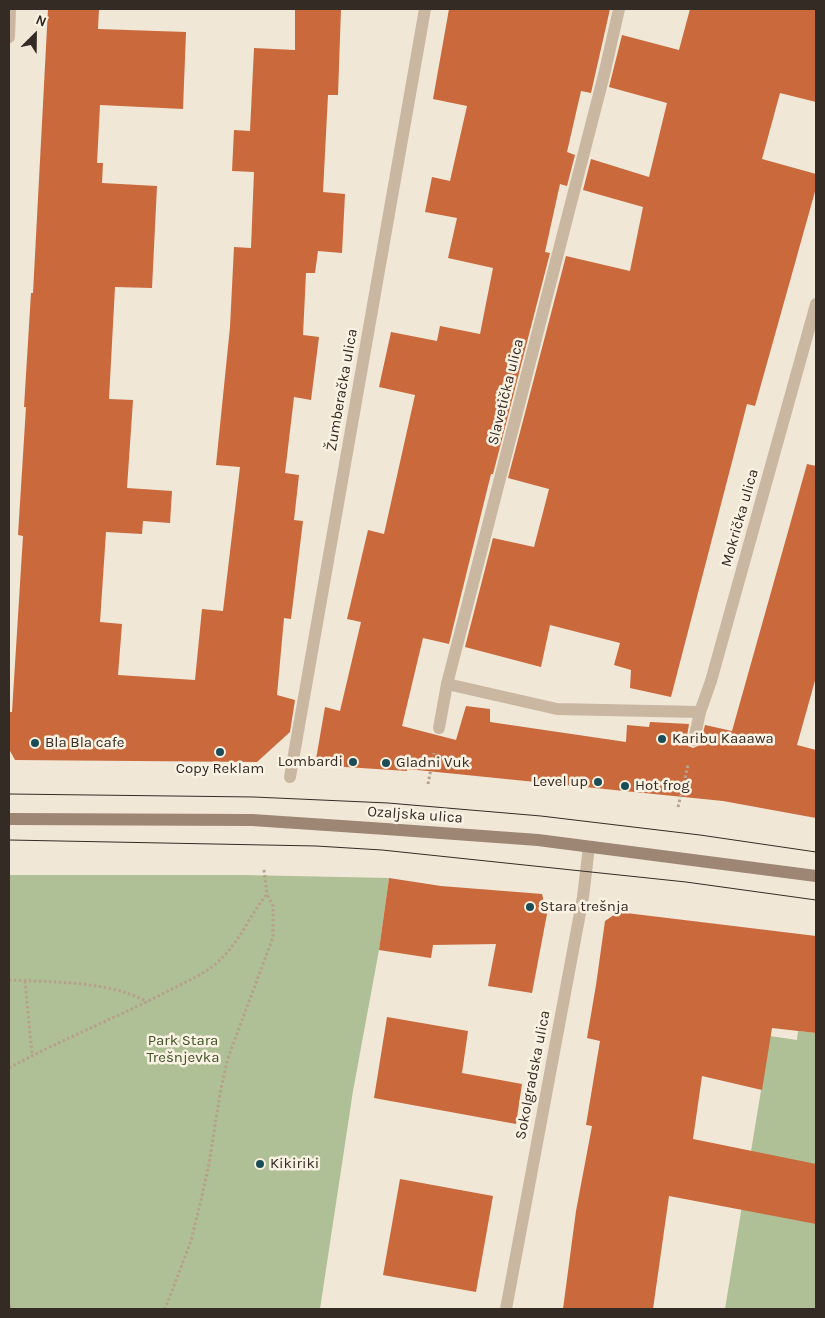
<!DOCTYPE html>
<html>
<head>
<meta charset="utf-8">
<style>
	body { margin:0 }
	#map { position:relative; width:825px; height:1318px; overflow:hidden; background:#f1e7d6; font-family:Karla,sans-serif }
	canvas { display:block }
	.frame { position:absolute; inset:0; border:10px solid #342b25; pointer-events:none }
	.north { position:absolute; left:10px; top:10px; width:50px; height:50px; -webkit-text-stroke:4px #f9f1e2; paint-order:stroke; rotate:23deg; font-size:14px; font-weight:700; line-height:20px; text-align:center; color:#342b25 }
	.north::after { content:''; display:block; margin:auto; width:18px; height:22px; background:#342b25; clip-path:polygon(50% 0,100% 100%,50% 72%,0 100%) }
</style>
</head>
<body>
<div id="map">
<canvas width="825" height="1318"></canvas>
<div class="frame"></div>
<div class="north">N</div>
</div>
<script>
const ctx = document.querySelector('canvas').getContext('2d');
ctx.lineJoin = 'round';
function paint(path, color) { ctx.fillStyle = color; ctx.fill(path, 'evenodd'); }
function strokePath(path, color, width, dash) { ctx.strokeStyle = color; ctx.lineWidth = width; ctx.lineCap = dash ? 'butt' : 'round'; ctx.setLineDash(dash || []); ctx.stroke(path); }
function write(font, color, halo, rows, align = 'center') {
  ctx.font = font + ' Karla,sans-serif'; ctx.lineWidth = 5; ctx.setLineDash([]); ctx.textBaseline = 'middle'; ctx.strokeStyle = halo; ctx.fillStyle = color; for (const [text, x, y, turn = 0] of rows) {
    ctx.save(); ctx.translate(x, y); ctx.rotate((+turn || 0) * Math.PI / 180); ctx.textAlign = isNaN(turn) ? turn : align; if (halo) ctx.strokeText(text, 0, 0); ctx.fillText(text, 0, 0); ctx.restore();
  }
}
paint(new Path2D(`
	M9,875H244L389,878L379,950L353,1091L320,1309H9Z
	M798,1031L816,1033V1309H725L770,1036L797,1040Z`), '#afc096');
paint(new Path2D(`
	M48,9H99L98,29L186,32L183,109L100,105L97,163H103L102,183L157,186L152,288L115,287L109,399L133,400L127,488L172,491L170,523L143,521L142,534L106,532L100,622L122,624L118,675L195,680L202,609L223,611L240,467L216,465L230,327L234,247L251,248L254,172L232,171L234,130L250,131L254,48L295,50V9H341L338,95H328L323,192L345,194L342,253L318,251L315,273H306L303,335L319,337L311,400L294,397L285,473L299,475L294,520L303,521L291,619L284,618L277,695L295,700L290,732L257,762L15,760L9,749V712H12L23,536L18,535L26,407H24L31,293H33Z
	M449,9H610L591,93L581,91L567,152L575,155L567,186L560,184L545,252L550,253L493,474H491L449,644L423,638L402,726L456,740L466,706L490,709V722L626,742L627,725L649,727L650,722L689,724L686,742L688,746L693,748L700,745L705,725L732,731L807,464L816,466V677L797,745L816,750V818L723,801L407,769V771L315,765L325,707L340,711L361,622L347,619L368,530L384,534L415,395L379,387L391,332L437,341L440,326L480,334L493,268L448,258L457,218L425,212L432,177L450,181L467,106L433,99Z
	M690,9H816V102L780,93L762,159L816,174V188L755,406L747,404L671,697L630,688L631,670L614,665L620,643L550,625L541,667L465,647L493,538L534,547L549,489L508,478L566,256L630,271L643,207L583,190L591,159L649,177L667,103L609,87L622,35L679,50Z
	M389,878L441,886L542,894L547,914L532,993L488,986L496,944L433,945L431,958L379,950Z
	M618,912L816,936V1033L772,1028L762,1090L702,1076L693,1139L816,1164V1224L669,1196L653,1309H563L576,1211L592,1126L586,1125L600,1041L587,1038L596,985L605,921Z
	M387,1017L468,1031L462,1073L522,1084L516,1124L374,1098Z
	M400,1179L493,1196L476,1292L383,1275Z`), '#c9693c');
strokePath(new Path2D(`
	M428,784L434,753
	M678,807L688,765
	M264,870L267,894
	M9,980C50,982 112,981 147,1002
	M25,981L32,1055
	M9,1068C60,1040 114,1019 166,992C185,982 206,974 221,959C241,939 250,915 267,894L273,906V937L228,1058L221,1088L209,1164L201,1200L191,1241L165,1309
	M9,1306L14,1309`), '#b5a18d', 3, [2.5, 2.5]);
strokePath(new Path2D(`
	M447,684L557,709L700,712`), '#c9b7a2', 12);
strokePath(new Path2D(`
	M9,37L10,9
	M439,728L447,684L604,75L619,9
	M694,740L700,712L711,681L816,304
	M290,777L425,9
	M506,1309L583,897L589,847`), '#c9b7a2', 12);
strokePath(new Path2D(`
	M9,819L252,820L386,829L538,840L816,876`), '#9d8674', 12);
strokePath(new Path2D(`
	M9,794L254,797L388,803L541,816L700,835L816,852
	M9,840L316,846L382,850L686,882L816,900`), '#342b25', 1);
for (const [x, y, r, color] of [
	[662,739,5,"#1a4d56"],
	[35,743,5,"#1a4d56"],
	[220,752,5,"#1a4d56"],
	[353,762,5,"#1a4d56"],
	[386,763,5,"#1a4d56"],
	[598,782,5,"#1a4d56"],
	[625,786,5,"#1a4d56"],
	[530,907,5,"#1a4d56"],
	[260,1164,5,"#1a4d56"]
]) { const dot = new Path2D(); dot.arc(x, y, r, 0, 2 * Math.PI); ctx.fillStyle = color; ctx.fill(dot); strokePath(dot, '#f9f1e2', 2); }
write('15px', '#342b25', '#f9f1e2', [
	["Žumberačka ulica",342,390,-80],
	["Slavetička ulica",506,392,-76],
	["Mokrička ulica",740,518,-74],
	["Ozaljska ulica",415,815,4],
	["Sokolgradska ulica",533,1075,-79]
]);
write('15px', '#342b25', '#f9f1e2', [
	["Karibu Kaaawa",672,739],
	["Bla Bla cafe",45,743],
	["Lombardi",343,762,"right"],
	["Gladni Vuk",396,763],
	["Copy Reklam",220,769,"center"],
	["Level up",588,782,"right"],
	["Hot frog",635,786],
	["Stara trešnja",540,907],
	["Kikiriki",270,1164]
], 'left');
write('15px', '#405328', '#f9f1e2', [
	["Park Stara",183,1041],
	["Trešnjevka",183,1058]
]);
</script>
</body>
</html>
